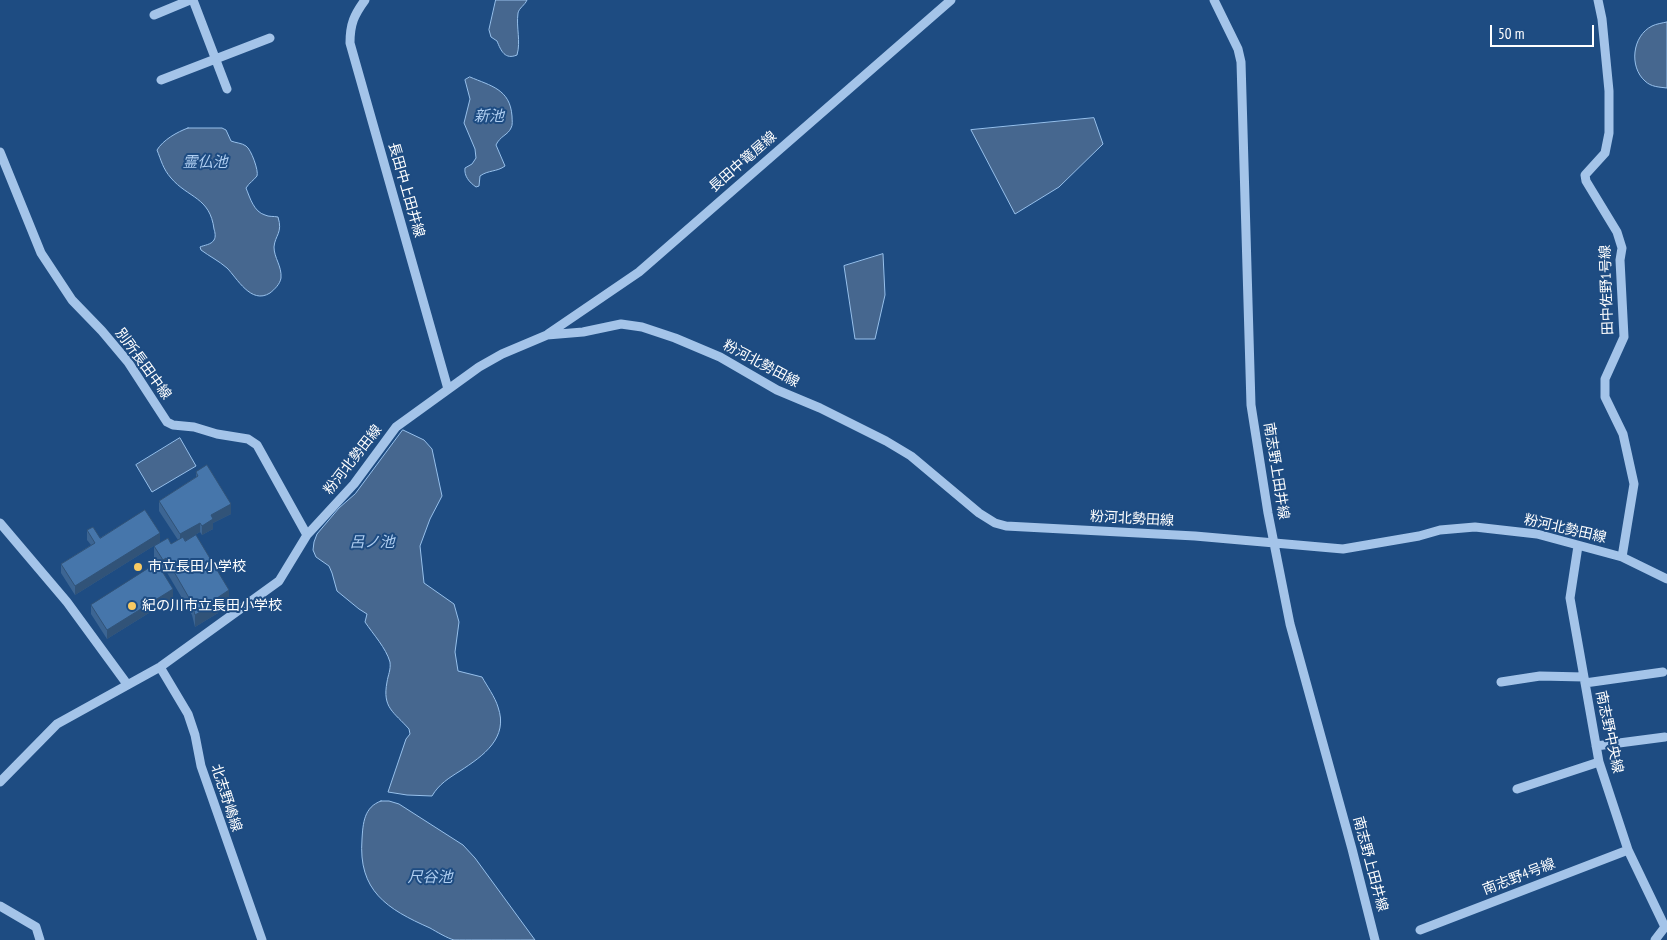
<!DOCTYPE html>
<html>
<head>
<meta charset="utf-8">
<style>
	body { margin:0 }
	#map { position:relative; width:1667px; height:940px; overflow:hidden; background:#1e4c82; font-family:"PT Sans Narrow",sans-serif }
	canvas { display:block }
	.scale { position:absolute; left:1490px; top:25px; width:104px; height:22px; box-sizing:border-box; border:2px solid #fff; border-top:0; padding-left:6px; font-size:15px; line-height:18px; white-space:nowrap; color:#fff; -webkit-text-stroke:4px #1e4c82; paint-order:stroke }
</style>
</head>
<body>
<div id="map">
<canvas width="1667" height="940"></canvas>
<div class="scale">50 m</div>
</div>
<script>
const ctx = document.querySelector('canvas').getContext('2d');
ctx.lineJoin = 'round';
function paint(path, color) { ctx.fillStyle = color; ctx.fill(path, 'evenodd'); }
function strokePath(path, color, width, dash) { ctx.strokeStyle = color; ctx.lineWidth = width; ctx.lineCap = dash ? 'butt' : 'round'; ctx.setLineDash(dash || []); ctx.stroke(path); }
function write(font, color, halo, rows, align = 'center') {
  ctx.font = font + ' "PT Sans Narrow","Noto Sans JP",sans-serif'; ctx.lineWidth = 4; ctx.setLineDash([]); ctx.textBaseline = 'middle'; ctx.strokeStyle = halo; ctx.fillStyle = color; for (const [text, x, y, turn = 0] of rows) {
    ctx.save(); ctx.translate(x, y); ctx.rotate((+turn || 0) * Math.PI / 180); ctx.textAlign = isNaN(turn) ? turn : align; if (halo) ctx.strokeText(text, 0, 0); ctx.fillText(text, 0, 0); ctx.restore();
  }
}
const water = new Path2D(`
	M496,0H527C525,5 519,8 518,13C516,28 521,41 517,55C505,60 501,51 497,41L491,37L489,30Z
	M1667,22V88C1659,87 1651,87 1645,81C1629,67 1632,36 1652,26C1656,24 1662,23 1667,22Z
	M470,77C491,86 510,89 512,116C512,120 513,125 511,128C508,135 500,136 496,145L505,166C497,172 488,170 480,176L479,186L476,187C469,182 464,176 465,168L472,164L476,158L475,149L464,123L470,99L465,80Z
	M1094,118L1103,144L1059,187L1015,214L971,130Z
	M188,128H222L226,130L231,141C236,143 242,143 246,146C251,149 259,171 257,176C254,180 249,183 246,188C250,198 254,212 265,215C269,217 273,216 278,217C283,233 275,235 274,247C274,258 282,266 281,278C280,284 275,289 270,293C251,305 237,278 227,268C219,261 209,256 201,250L200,247C204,245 211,245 214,240C216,237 215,232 214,229C210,197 188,198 171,178C163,169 161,160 157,150C163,140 177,132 188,128Z
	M883,254L885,295L875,339H855L844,266Z
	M403,430L424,440L432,449L442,496L430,519L420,546L424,583L454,604L459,622L455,652L458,671L482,677C487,686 495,697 498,707C509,738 483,756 460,771C449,778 439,784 432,796L407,795L388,792L406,739L410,734L409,729C394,712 382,708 387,682C388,675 391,670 390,662C386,648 373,634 365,622L367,614L359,609L337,591L332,573L329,566L316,557L313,550L314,542L317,534L339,508L355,494Z
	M180,438L196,466L152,492L136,465Z
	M381,801H389L399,804L463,845L475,858L535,940C515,940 496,940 477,940C470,940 461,940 454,940C447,938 437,932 430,928C387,909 358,891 362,839C363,823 364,807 381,801Z`);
paint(water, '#46678f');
strokePath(water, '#97c0eb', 1);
strokePath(new Path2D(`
	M193,0L227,89
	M365,0C354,15 350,24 350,43L448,389
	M1214,0L1238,49L1241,62L1251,405L1268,513L1290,624L1352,849L1375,940
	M1598,0L1602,19L1609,91V133L1605,153L1585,175L1586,181L1617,232L1622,248L1620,260L1624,337L1605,379V397L1623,434L1634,484L1622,557
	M154,15L190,0
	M161,80L270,38
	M0,152L41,253L72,300L102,331L128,362L167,422L173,425L194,427L217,434L248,439L257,445L307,535
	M548,334L639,272L951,0
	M0,523L67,602L127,684
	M1578,546L1570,598L1599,762L1628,850L1665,927L1655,940
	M160,667L188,714L195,735L201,766L262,940
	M1501,682L1540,676L1584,677
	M1585,683L1663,672
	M1596,746L1665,737
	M0,782L57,724L160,667L279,581L307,535L354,484L396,427L479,367L502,354L547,335L583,332L621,324L642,327L675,338L720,357L777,390L820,408L886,441L911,456L979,513L995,523L1006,526L1195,536L1343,549L1419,536L1440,530L1475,527L1537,534L1622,557L1667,579
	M1517,789L1599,762
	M0,906L36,927L40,940
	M1420,930L1628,850`), '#a4c4e9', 9);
paint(new Path2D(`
	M196,472L231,514L213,523V529L202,535L200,532L185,541L229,603L218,609V613L195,627L192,615L166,571L163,572L173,598L107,639L91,614V605L157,563L154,559V546L171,544L178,540L159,511V501L196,477Z
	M87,530L100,538L160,542L75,595L61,573V564L91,545L87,540Z`), '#3c6593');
paint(new Path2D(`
	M231,504V514L213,523V529L202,535V526L211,515Z
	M200,523V532L180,544V534Z
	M160,533V542L75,595V586Z
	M166,558V571L163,573V560Z
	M173,589V598L107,639V630Z
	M229,590V603L218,609V613L195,627V615L217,598Z`), '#315378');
const building = new Path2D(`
	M207,465L231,504L211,515L213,519L202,526L200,523L180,534L159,501L198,476L196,472Z
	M145,510L160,533L75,586L61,564L95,543L87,530L93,527L100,538Z
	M196,535L229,590L217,598L218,601L195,615L192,603L166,558L163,560L154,546L168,538L171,544L183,537L185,541Z
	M157,563L173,589L107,630L91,605Z`);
paint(building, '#4676ab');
strokePath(building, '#315378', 1);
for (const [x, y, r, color] of [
	[138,567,5,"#f8ca63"],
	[132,606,5,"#f8ca63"]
]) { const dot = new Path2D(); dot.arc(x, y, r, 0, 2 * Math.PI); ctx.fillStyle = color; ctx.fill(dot); strokePath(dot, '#1e4c82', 2); }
write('14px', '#fff', '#1e4c82', [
	["長田中篭屋線",743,162,-41],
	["長田中上田井線",406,190,74],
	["田中佐野1号線",1607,290,-92],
	["別所長田中線",143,364,54],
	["粉河北勢田線",761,364,28],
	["粉河北勢田線",353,460,-52],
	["南志野上田井線",1276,471,81],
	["粉河北勢田線",1132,519,3],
	["粉河北勢田線",1565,529,13],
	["南志野中央線",1609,732,78],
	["北志野嶋線",226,798,72],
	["南志野上田井線",1370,864,75],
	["南志野4号線",1519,877,-21]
]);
write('14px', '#fff', '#1e4c82', [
	["市立長田小学校",148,567],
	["紀の川市立長田小学校",142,606]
], 'left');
write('italic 15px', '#afcef1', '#1e4c82', [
	["新池",489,117],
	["霊仏池",205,163],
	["呂ノ池",372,543],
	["尺谷池",430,878]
]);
</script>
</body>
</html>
